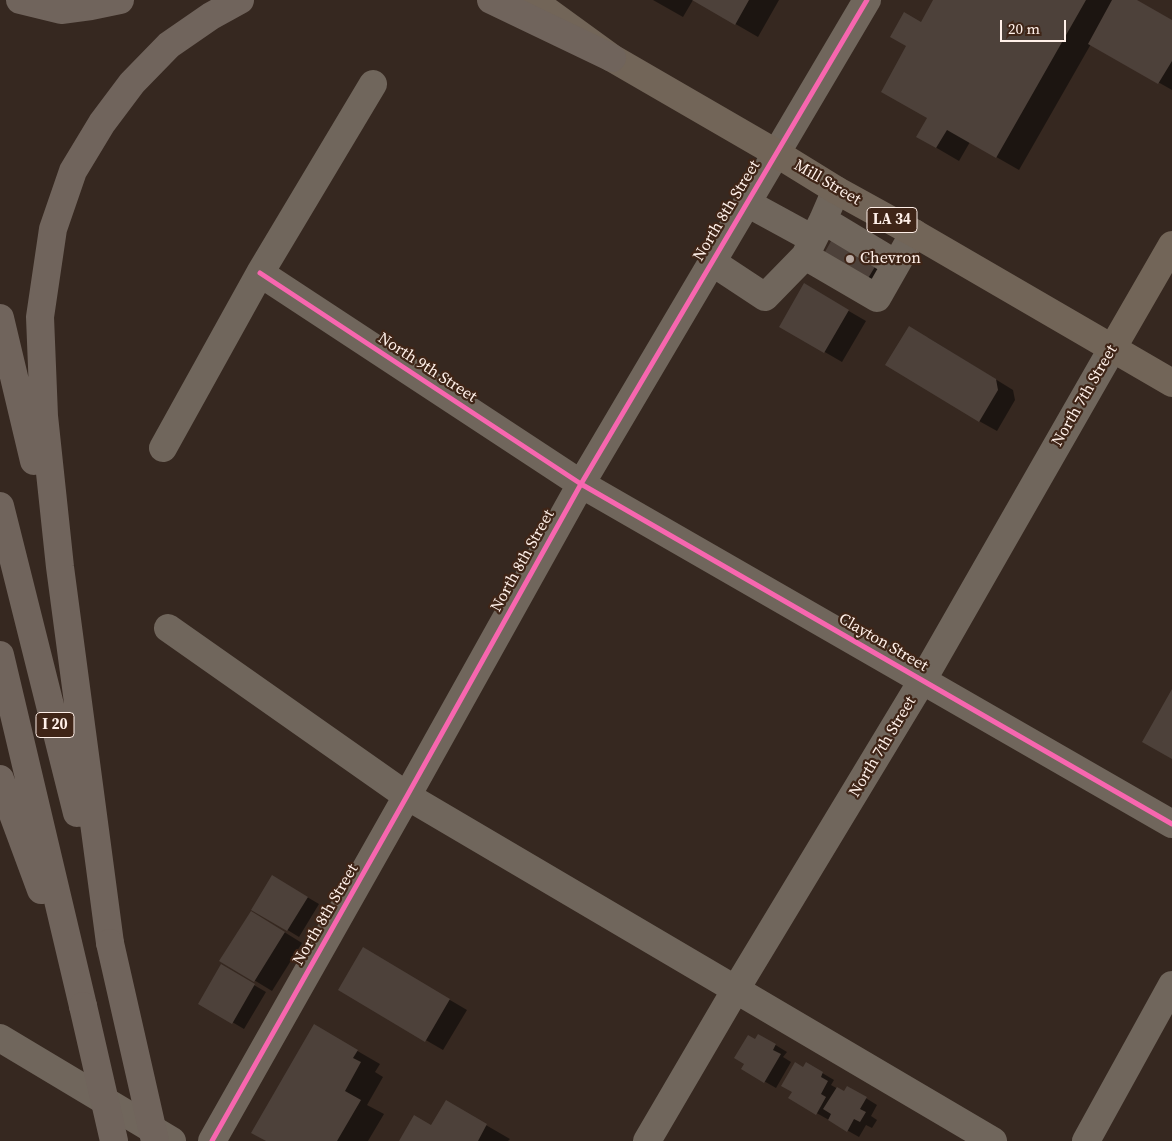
<!DOCTYPE html>
<html>
<head>
<meta charset="utf-8">
<style>
	body { margin:0 }
	#map { position:relative; width:1172px; height:1141px; overflow:hidden; background:#362820; font-family:"Source Serif 4",serif }
	canvas { display:block }
	.scale { position:absolute; left:1000px; top:20px; width:66px; height:22px; box-sizing:border-box; border:2px solid #fff0e9; border-top:0; padding-left:6px; font-size:15px; line-height:18px; white-space:nowrap; color:#fff0e9; -webkit-text-stroke:4px #3f2517; paint-order:stroke }
</style>
</head>
<body>
<div id="map">
<canvas width="1172" height="1141"></canvas>
<div class="scale">20 m</div>
</div>
<script>
const ctx = document.querySelector('canvas').getContext('2d');
ctx.lineJoin = 'round';
function paint(path, color) { ctx.fillStyle = color; ctx.fill(path, 'evenodd'); }
function strokePath(path, color, width, dash) { ctx.strokeStyle = color; ctx.lineWidth = width; ctx.lineCap = dash ? 'butt' : 'round'; ctx.setLineDash(dash || []); ctx.stroke(path); }
function write(font, color, halo, rows, align = 'center') {
  ctx.font = font + ' "Source Serif 4",serif'; ctx.lineWidth = 4.5; ctx.setLineDash([]); ctx.textBaseline = 'middle'; ctx.strokeStyle = halo; ctx.fillStyle = color; for (const [text, x, y, turn = 0] of rows) {
    ctx.save(); ctx.translate(x, y); ctx.rotate((+turn || 0) * Math.PI / 180); ctx.textAlign = isNaN(turn) ? turn : align; if (halo) ctx.strokeText(text, 0, 0); ctx.fillText(text, 0, 0); ctx.restore();
  }
}
paint(new Path2D(`
	M653,0H693L683,17Z
	M694,0H779L758,37Z
	M934,0H1134L1172,22V90L1091,44L1019,170L970,142L959,161L918,137L929,118L921,23Z
	M836,236L890,267L876,290Z
	M804,285L866,321L842,362L780,326Z
	M927,337L1013,390L1015,400L997,431L979,421Z
	M273,877L319,904L299,937L253,909Z
	M268,922L302,943L272,991L221,960Z
	M363,949L467,1010L443,1050L339,990Z
	M221,966L266,992L244,1029L200,1003Z
	M314,1026L380,1064L375,1072L383,1077L367,1105L384,1114L368,1141H268Z
	M759,1035L787,1052L783,1057L791,1062L776,1088L743,1069Z
	M807,1064L834,1080L831,1085L845,1093L848,1087L877,1105L871,1116L877,1120L872,1128L866,1125L859,1137L790,1098Z
	M446,1102L510,1139L508,1141H400L432,1126Z`), '#0007');
paint(new Path2D(`
	M692,0H749L735,25Z
	M933,0H1086L996,158L947,130L936,148L916,137L927,118L881,92L906,46L890,37L904,12L921,22Z
	M1112,0H1137L1172,20V61L1158,84L1088,44Z
	M835,234L879,260L864,285L821,259Z
	M804,283L849,310L824,353L779,327Z
	M909,326L996,379L998,390L979,422L885,365Z
	M1172,689V759L1142,742Z
	M272,875L308,897L287,931L251,910Z
	M251,911L285,932L254,982L219,961Z
	M363,947L450,999L425,1042L338,990Z
	M221,964L255,984L232,1024L198,1004Z
	M314,1024L358,1050L353,1058L361,1062L345,1091L361,1100L337,1141H266L251,1133Z
	M758,1034L776,1044L773,1050L781,1054L764,1083L741,1069L744,1064L734,1058L748,1035L755,1039Z
	M795,1062L803,1067L806,1062L823,1072L821,1077L828,1081L821,1094L826,1097L816,1115L788,1098L792,1092L781,1086Z
	M847,1086L867,1097L860,1109L866,1112L860,1122L854,1119L847,1132L828,1120L831,1114L823,1109L837,1087L844,1091Z
	M446,1100L487,1124L478,1141H399L414,1115L431,1125Z`), '#4d413a');
strokePath(new Path2D(`
	M836,190L823,220L805,256L877,298L914,233
	M747,203L813,239
	M823,220L896,264
	M712,262L765,297L805,256
	M260,273L581,484L1172,824
	M163,448L260,273L373,84
	M168,628L407,796L993,1141
	M0,1038L172,1141
	M212,1141L407,796L581,484L867,0
	M647,1141L736,989L922,681L1112,349
	M1086,1141L1172,985`), '#70665c', 28);
strokePath(new Path2D(`
	M532,0L612,58L776,153L836,190L914,233L1172,383
	M1112,349L1172,245`), '#726558', 28);
strokePath(new Path2D(`
	M20,0L61,10L91,6L120,0
	M491,0L612,58
	M0,318L34,461
	M0,506L77,813
	M0,655L83,1006
	M0,779L41,890
	M110,943L60,567L44,416L40,317L53,229L73,171L102,123L132,83L169,45L211,16L240,0`), '#70645c', 28);
strokePath(new Path2D(`
	M110,943L155,1141
	M83,1006L114,1141`), '#70645c', 28);
strokePath(new Path2D(`
	M260,273L581,484L1172,824
	M212,1141L407,796L581,484L867,0`), '#f766af', 5);
for (const [x, y, r, color] of [
	[850,259,5,"#b9aaa3"]
]) { const dot = new Path2D(); dot.arc(x, y, r, 0, 2 * Math.PI); ctx.fillStyle = color; ctx.fill(dot); strokePath(dot, '#3f2517', 2); }
for (const [x, y, w] of [
	[892,220,50],
	[55,725,38]
]) { const box = new Path2D(); box.roundRect(x - w / 2, y - 12.5, w, 25, 4); ctx.fillStyle = '#3f2517'; ctx.fill(box); strokePath(box, '#fff0e9', 1); }
write('bold 15px', '#fff0e9', null, [
	["LA 34",892,220],
	["I 20",55,725]
]);
write('16px', '#fff0e9', '#3f2517', [
	["Mill Street",827,183,30],
	["North 8th Street",727,211,-59],
	["North 9th Street",427,368,33],
	["North 7th Street",1085,396,-60],
	["North 8th Street",523,561,-61],
	["Clayton Street",883,643,30],
	["North 7th Street",883,747,-59],
	["North 8th Street",326,915,-60]
]);
write('16px', '#fff0e9', '#3f2517', [
	["Chevron",860,259]
], 'left');
</script>
</body>
</html>
